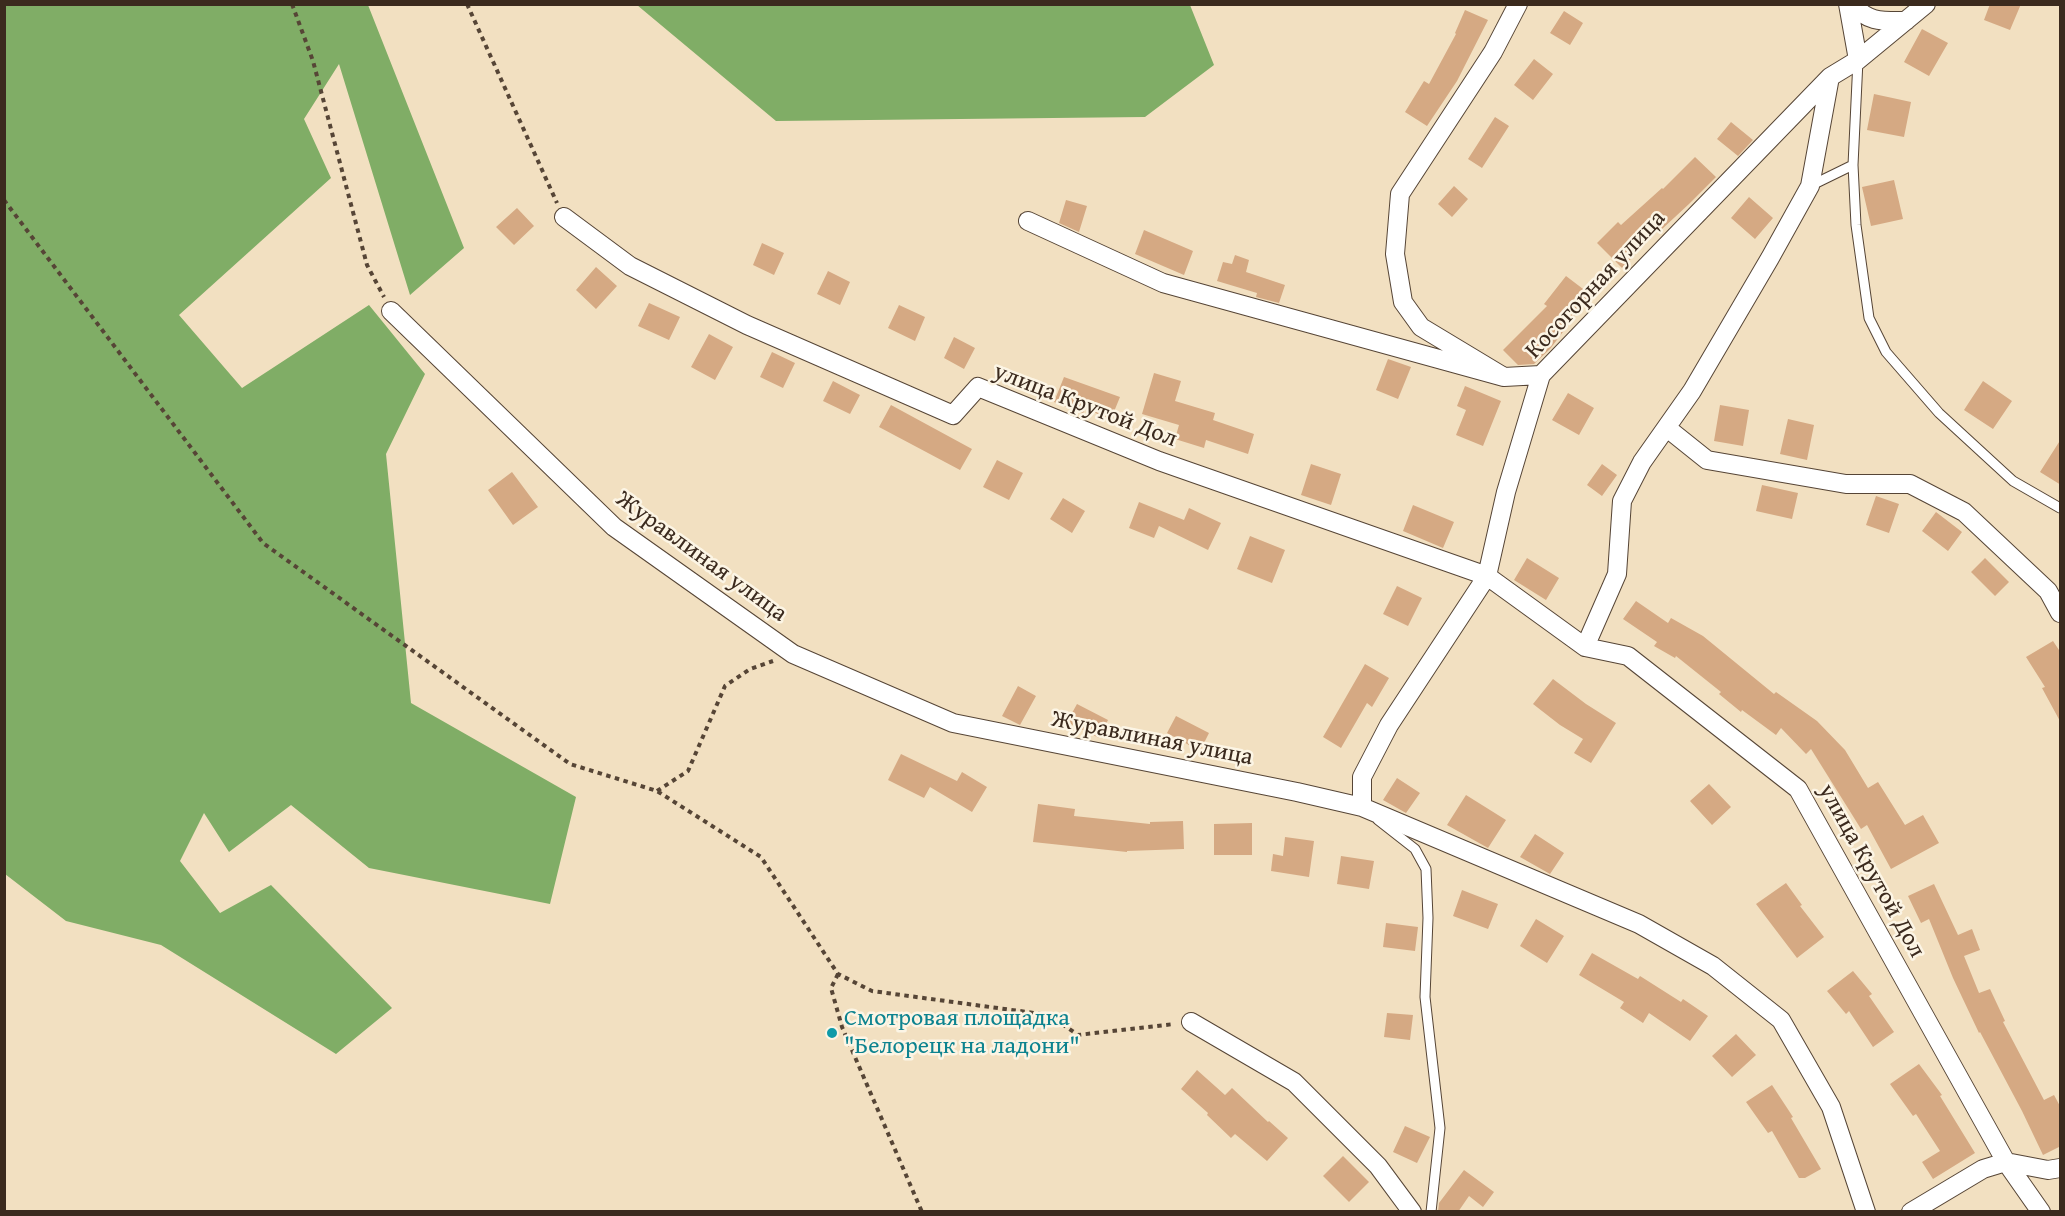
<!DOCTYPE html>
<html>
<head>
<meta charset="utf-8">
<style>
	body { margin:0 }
	#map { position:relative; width:2065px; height:1216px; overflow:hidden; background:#f2e0c1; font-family:"Gentium Book Plus",serif }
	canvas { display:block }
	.frame { position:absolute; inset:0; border:6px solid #3b2a1e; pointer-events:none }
</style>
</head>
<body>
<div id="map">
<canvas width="2065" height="1216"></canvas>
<div class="frame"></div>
</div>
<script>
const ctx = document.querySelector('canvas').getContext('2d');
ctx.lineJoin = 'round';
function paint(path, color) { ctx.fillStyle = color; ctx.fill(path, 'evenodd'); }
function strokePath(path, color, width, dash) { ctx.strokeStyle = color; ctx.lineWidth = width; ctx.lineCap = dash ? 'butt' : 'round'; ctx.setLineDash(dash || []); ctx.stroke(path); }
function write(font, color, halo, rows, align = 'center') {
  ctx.font = font + ' "Gentium Book Plus",serif'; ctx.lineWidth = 5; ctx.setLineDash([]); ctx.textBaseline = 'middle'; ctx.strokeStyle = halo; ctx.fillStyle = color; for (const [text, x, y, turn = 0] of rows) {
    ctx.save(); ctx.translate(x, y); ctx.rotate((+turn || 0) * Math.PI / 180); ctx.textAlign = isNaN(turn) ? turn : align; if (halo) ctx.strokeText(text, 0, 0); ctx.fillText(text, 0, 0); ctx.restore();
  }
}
paint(new Path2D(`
	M4,5H368L464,248L410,295L339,64L304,119L331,178L179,315L242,388L369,305L425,374L386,454L411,703L576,797L550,904L369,868L291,805L229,852L204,813L180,861L220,913L271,885L392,1008L336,1054L161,945L66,921L5,874Z
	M637,5H1190L1214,65L1145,117L776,121Z`), '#80ad66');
paint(new Path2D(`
	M1990,4H2021L2010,30L1984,20Z
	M1465,10L1488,20L1457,81L1427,126L1405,112L1424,81L1429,84L1456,34L1455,33Z
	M1564,11L1583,23L1570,45L1550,33Z
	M1922,29L1948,43L1929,76L1904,62Z
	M1534,59L1553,74L1533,100L1514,85Z
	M1874,94L1911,102L1904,137L1867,130Z
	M1495,117L1509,126L1482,168L1468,159Z
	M1731,122L1753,140L1738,156L1717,139Z
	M1695,157L1716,177L1689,204L1661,230L1660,229L1622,268L1597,243L1618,222L1621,225L1662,188L1663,189Z
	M1894,180L1903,219L1871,226L1862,187Z
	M1454,186L1468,199L1452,217L1438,204Z
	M1749,197L1773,218L1755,239L1731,218Z
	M1066,200L1087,206L1079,232L1059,223Z
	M517,208L534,226L514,245L496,227Z
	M1144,230L1193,251L1184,275L1135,254Z
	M762,243L784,253L774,275L753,265Z
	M1235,255L1249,260L1246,272L1285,285L1279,303L1256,297L1257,293L1217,281L1223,262L1232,264Z
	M596,267L617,286L596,309L576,290Z
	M828,271L850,282L840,305L817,294Z
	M1566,276L1591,295L1550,349L1534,364L1518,365L1503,350L1547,306L1544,304Z
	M649,303L680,317L669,340L638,326Z
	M899,305L925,317L915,341L888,328Z
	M709,334L733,347L715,380L691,367Z
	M954,337L975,348L964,369L944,358Z
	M772,352L795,363L783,388L760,377Z
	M1388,359L1411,367L1398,399L1376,390Z
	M1154,373L1181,381L1175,401L1215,413L1213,420L1254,434L1248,454L1206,440L1204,448L1175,439L1179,425L1142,414Z
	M1064,377L1120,397L1111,419L1085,409L1083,414L1054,402Z
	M833,381L860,395L850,414L823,401Z
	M1983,381L2012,401L1993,429L1964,410Z
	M1465,386L1501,401L1483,446L1456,435L1466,410L1457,406Z
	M1568,393L1594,408L1579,435L1552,420Z
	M891,405L972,449L960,470L879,427Z
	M1720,405L1749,410L1743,446L1714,441Z
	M1788,419L1814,425L1807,460L1780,454Z
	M2061,439V485L2040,472Z
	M997,460L1023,473L1009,500L983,487Z
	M1311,464L1341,474L1331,505L1301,495Z
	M1602,464L1617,475L1602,496L1587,485Z
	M512,472L538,507L513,525L488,490Z
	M1762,485L1798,493L1792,519L1756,511Z
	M1876,496L1899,504L1889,533L1866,525Z
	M1063,498L1085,511L1072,533L1050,519Z
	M1139,502L1184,520L1189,508L1221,523L1208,550L1159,526L1154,538L1129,528Z
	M1413,505L1454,522L1443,548L1403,531Z
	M1936,512L1962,532L1948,551L1922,531Z
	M1250,536L1285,550L1272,583L1237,569Z
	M1527,558L1559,578L1546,600L1514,580Z
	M1985,558L2009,582L1995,596L1971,572Z
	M1397,586L1422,598L1408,626L1383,614Z
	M1636,601L1668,623L1671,618L1703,636L1774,694L1776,692L1817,721L1845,750L1868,788L1878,782L1905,825L1923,815L1939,843L1891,869L1867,825L1861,829L1811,749L1806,754L1781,728L1776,735L1742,710L1741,712L1719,694L1721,692L1676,656L1675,658L1654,646L1657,642L1623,619Z
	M2053,641L2061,653V723L2042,688L2045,687L2026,657Z
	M1365,664L1389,678L1372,707L1367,703L1341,748L1323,737Z
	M1553,679L1586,704L1616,723L1591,763L1574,753L1583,739L1560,725L1533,704Z
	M1018,686L1036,696L1020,725L1002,716Z
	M1077,704L1108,720L1099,738L1067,722Z
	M1176,716L1209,733L1200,751L1167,733Z
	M901,754L957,781L962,772L987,787L972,812L930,787L924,798L888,780Z
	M1397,778L1420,793L1406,813L1383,800Z
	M1709,784L1731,807L1712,825L1690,801Z
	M1466,795L1506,820L1488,848L1447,825Z
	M1038,804L1075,809L1074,816L1150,824V822L1183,821L1184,849L1127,851V852L1033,842Z
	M1252,823V855H1214V824Z
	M1535,834L1564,853L1550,874L1520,857Z
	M1285,837L1314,841L1309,877L1271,871L1273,854L1283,856Z
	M1341,856L1374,861L1369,889L1337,884Z
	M1786,883L1802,905L1800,906L1824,937L1797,958L1756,904Z
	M1934,884L1958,935L1972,929L1980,950L1964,956L1979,993L1990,989L2005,1021L2003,1022L2044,1100L2054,1095L2061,1108V1146L2043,1155L2022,1111L1980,1032L1979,1033L1953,978L1929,919L1921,923L1908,896Z
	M1462,890L1498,904L1488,929L1453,916Z
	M1536,919L1564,936L1547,963L1520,946Z
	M1386,923L1418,927L1415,951L1383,947Z
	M1592,953L1638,979L1640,976L1681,1002L1683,999L1708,1016L1690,1041L1649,1013L1643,1023L1620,1008L1624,1002L1579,975Z
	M1853,971L1872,994L1869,996L1894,1032L1873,1047L1849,1011L1846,1014L1827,991Z
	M1387,1013L1413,1015L1410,1040L1384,1037Z
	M1736,1034L1756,1055L1732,1077L1712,1056Z
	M1919,1064L1942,1095L1940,1096L1975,1153L1933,1179L1922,1162L1940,1151L1916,1114L1913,1116L1890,1084Z
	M1197,1070L1225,1095L1232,1088L1268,1122L1269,1121L1288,1138L1267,1161L1235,1134L1231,1138L1207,1115L1208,1113L1181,1089Z
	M1772,1085L1793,1117L1791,1118L1821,1169L1805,1178H1799L1772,1131L1768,1133L1746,1102Z
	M1405,1126L1430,1137L1417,1163L1393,1152Z
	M1343,1156L1369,1182L1349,1202L1323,1176Z
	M1464,1170L1494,1192L1483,1207L1469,1196L1458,1212H1438L1439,1203Z`), '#d5a983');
const lane = new Path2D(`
	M1853,165L1856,225L1869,318L1886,352L1939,413L2013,481L2060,508
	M1810,186L1853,165L1858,60
	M1378,820L1415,849L1426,869L1428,918L1425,997L1440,1128L1431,1212`);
const street = new Path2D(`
	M1518,4L1493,52L1400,194L1395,254L1403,302L1421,327L1504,377L1541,375
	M1848,4L1858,60
	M1853,4C1867,23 1884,21 1906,21
	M564,217L630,266L747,325L953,415L978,387L1159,461L1487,576L1585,647L1628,656L1798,789L2006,1162L2041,1212
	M1028,221L1163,283L1504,377
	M391,311L614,527L793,654L953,723L1297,792L1362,807L1639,924L1713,966L1781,1020L1831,1107L1866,1212
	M1667,428L1707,460L1846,484H1910L1964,512L2048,591L2060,613
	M1585,647L1617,574L1622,501L1642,462L1692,391L1770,258L1810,186L1830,77
	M1362,807V777L1389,725L1487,576L1506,492L1541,375L1830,77L1858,60L1926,4
	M1191,1022L1294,1082L1378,1166L1412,1212
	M1911,1212L1983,1169L2006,1162L2048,1170L2060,1168`);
strokePath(lane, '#564536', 11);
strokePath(street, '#564536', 20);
strokePath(new Path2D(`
	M292,4L313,61L367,265L384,297
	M467,4L557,203
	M4,200L263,543L570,764L657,791L761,857L838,974L872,991L1049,1015L1078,1035L1174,1024
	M657,791L688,771L725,686L750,669L773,661
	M838,974L831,988L842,1027L922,1212`), '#564536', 4, [4.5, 4.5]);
strokePath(lane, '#fff', 9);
strokePath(street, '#fff', 18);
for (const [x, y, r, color] of [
	[832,1033,6,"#0f9aa8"]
]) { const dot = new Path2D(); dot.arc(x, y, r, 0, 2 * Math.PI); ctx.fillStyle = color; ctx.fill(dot); strokePath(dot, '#fcf5e5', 2); }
write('24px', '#3b2a1e', '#fcf5e5', [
	["Косогорная улица",1596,285,-47],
	["улица Крутой Дол",1085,406,21],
	["Журавлиная улица",701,557,36],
	["Журавлиная улица",1152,739,11],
	["улица Крутой Дол",1871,871,61]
]);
write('24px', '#0d838f', '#fcf5e5', [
	["Смотровая площадка",844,1019],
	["\"Белорецк на ладони\"",844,1047]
], 'left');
</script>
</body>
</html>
